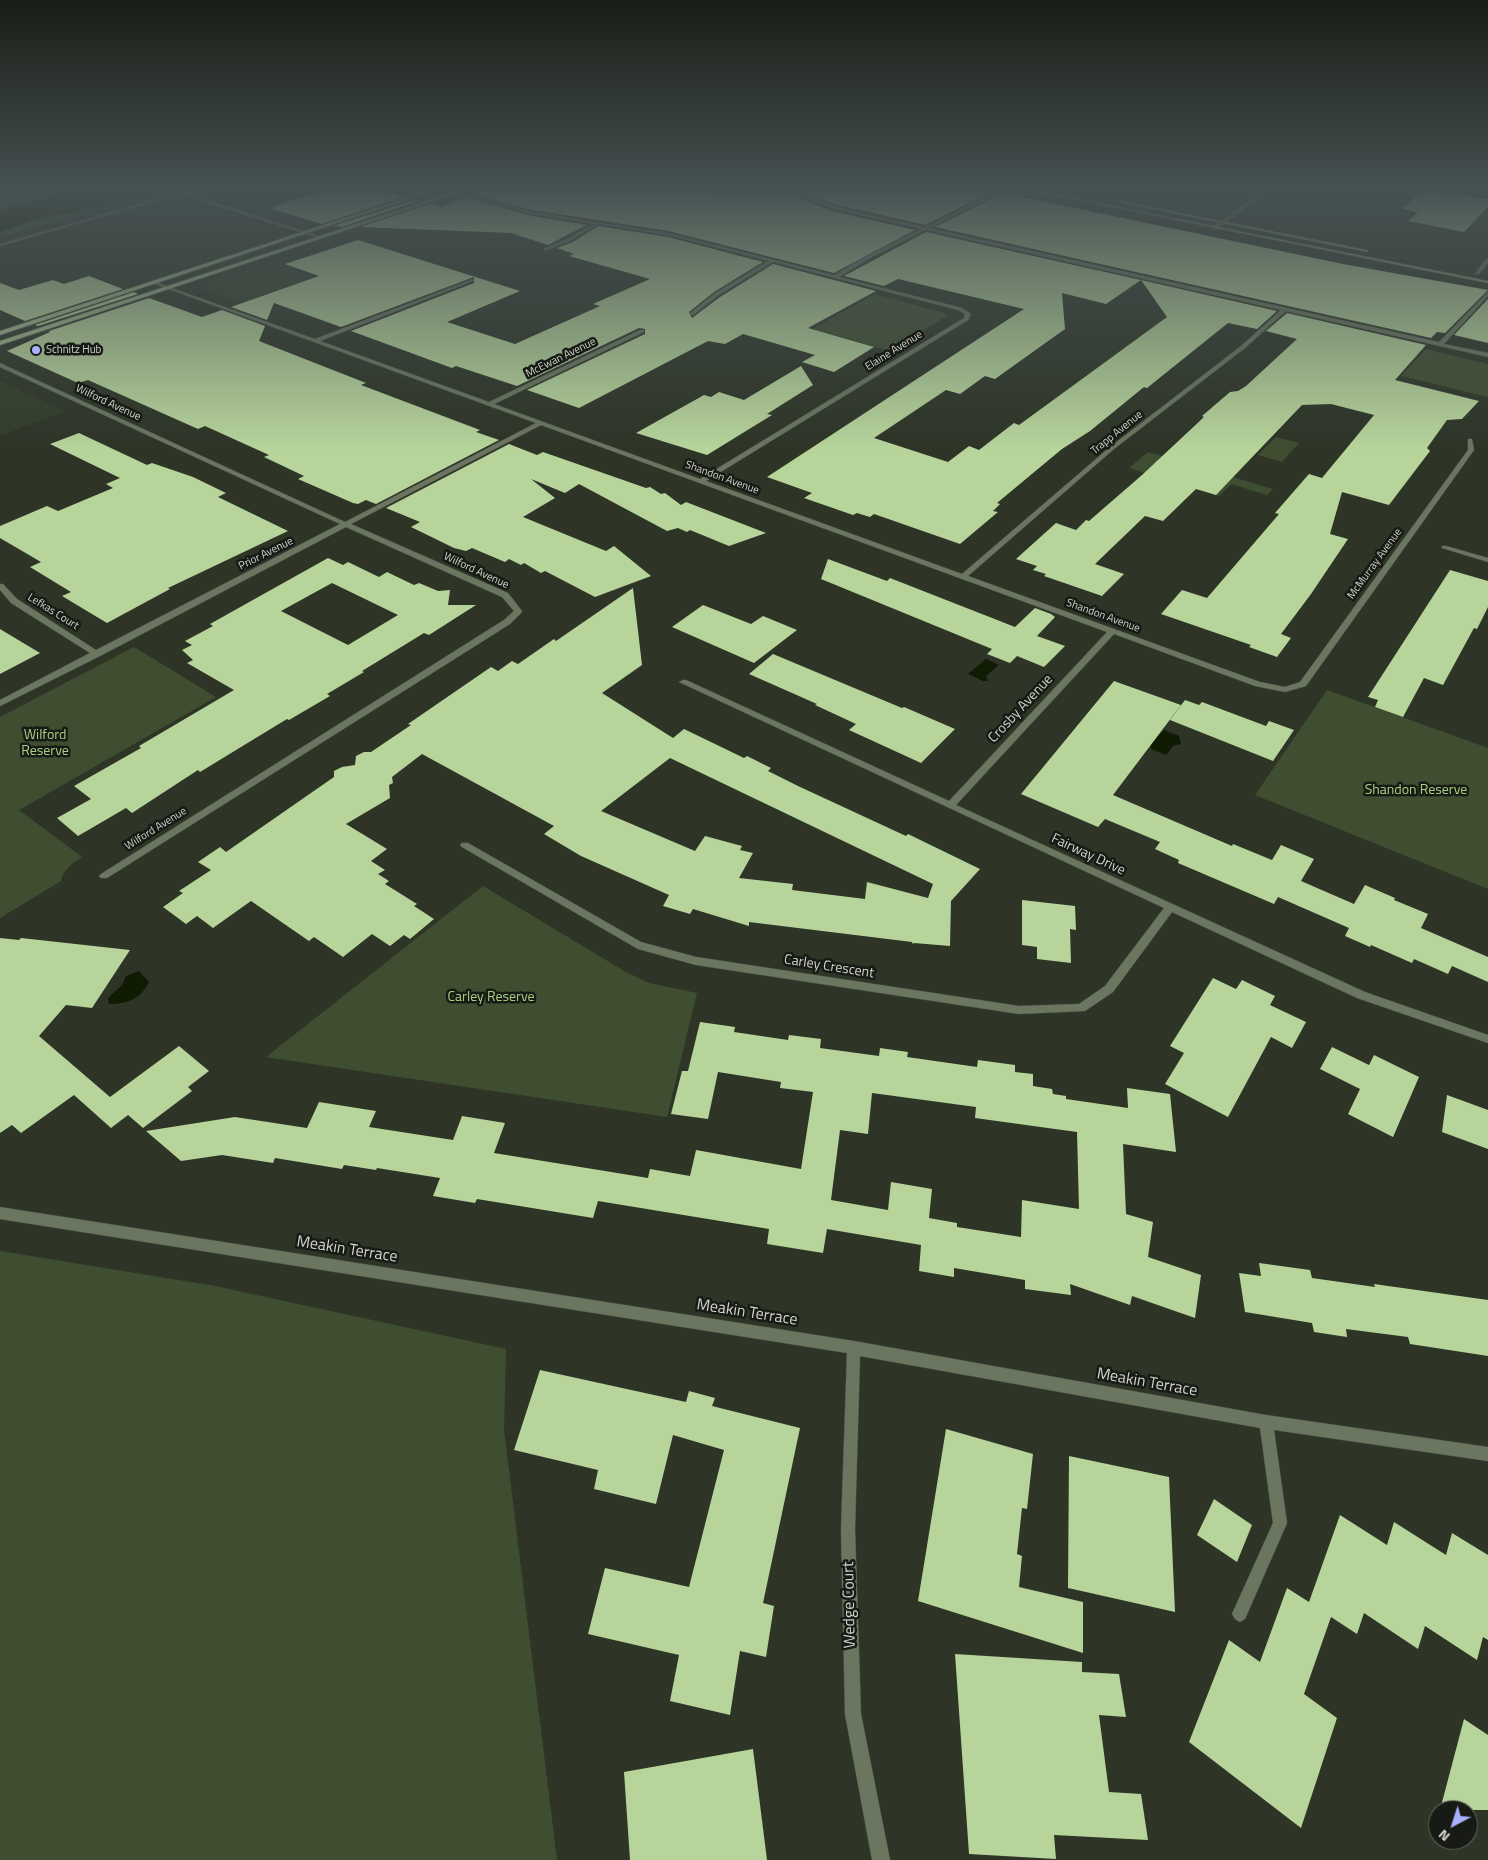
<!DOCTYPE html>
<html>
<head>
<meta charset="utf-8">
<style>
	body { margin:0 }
	#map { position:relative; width:1488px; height:1860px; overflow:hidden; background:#2e3527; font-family:"Titillium Web",sans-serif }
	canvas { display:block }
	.north { position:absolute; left:1428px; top:1800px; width:50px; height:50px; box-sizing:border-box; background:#181b15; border:1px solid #62655e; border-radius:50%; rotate:220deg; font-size:14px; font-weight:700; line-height:20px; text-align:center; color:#d0d4cb }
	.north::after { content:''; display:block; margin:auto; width:18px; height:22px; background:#aab0fb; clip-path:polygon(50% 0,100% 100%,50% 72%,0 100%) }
</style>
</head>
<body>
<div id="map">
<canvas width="1488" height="1860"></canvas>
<div class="north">N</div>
</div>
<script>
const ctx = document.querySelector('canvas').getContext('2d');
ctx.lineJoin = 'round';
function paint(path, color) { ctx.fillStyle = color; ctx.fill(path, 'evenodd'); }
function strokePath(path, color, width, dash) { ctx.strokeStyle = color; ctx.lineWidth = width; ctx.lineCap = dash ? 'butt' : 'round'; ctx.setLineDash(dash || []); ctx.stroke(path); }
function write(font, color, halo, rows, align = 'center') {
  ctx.font = font + ' "Titillium Web",sans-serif'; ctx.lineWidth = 5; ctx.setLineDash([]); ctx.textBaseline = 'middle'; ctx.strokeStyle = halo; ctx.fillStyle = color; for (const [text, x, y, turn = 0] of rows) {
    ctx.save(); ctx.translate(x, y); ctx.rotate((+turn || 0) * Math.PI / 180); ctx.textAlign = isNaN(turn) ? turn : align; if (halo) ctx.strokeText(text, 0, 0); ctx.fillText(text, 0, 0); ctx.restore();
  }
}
paint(new Path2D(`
	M268,261L315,277L241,303L199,288L201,283Z
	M0,381L65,411L0,436Z`), '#333d29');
paint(new Path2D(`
	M0,190H144L151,192L149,195L0,237Z
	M874,294L945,313L947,316L890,351L812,329Z
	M1426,349L1488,364V397L1401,376Z
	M1276,437L1299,443L1282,462L1258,455Z
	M1148,452L1273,489L1267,495L1231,484L1219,496L1129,468Z
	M134,647L216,697L19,810L82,857C73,863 62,870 61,881L0,918V717Z
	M1327,690L1488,748V889L1255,795Z
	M483,886L626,972L649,983L697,993L667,1117L266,1057Z
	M0,1251L215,1286L506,1349L504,1430L557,1860H0Z`), '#3f4e30');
paint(new Path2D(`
	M73,190H132L143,193L141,196L96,209L44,217L0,232V209Z
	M986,659L999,665L986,676L988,681H983L968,674Z
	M1164,730L1179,736L1181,744L1173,746L1166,755L1151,749V743Z
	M139,971L149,982C141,999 127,1004 109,1004L108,998L122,985L126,976Z`), '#0f1b02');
paint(new Path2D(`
	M327,190H378L403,197L322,224L269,208Z
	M471,190H711L715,193L790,195L832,211L915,230L834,273L668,231L532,210L471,194Z
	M792,190H988L993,191L925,225L837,205Z
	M1423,190L1488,199V207L1464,232L1408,221L1418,212L1402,209Z
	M1003,193L1343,264L1488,290L1445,333L1437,332L1431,338L935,227Z
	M466,198L532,216L587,225L548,245L511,233L360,227L430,204L440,207Z
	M414,200L419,201L342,227L333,226Z
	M598,226L668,237L763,262L714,292L689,312L692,318L720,297L773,264L876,291L808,328L874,347L834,372L802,362L815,355L743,334L725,344L708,341L579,408L527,390L645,334V329L639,328L517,386L456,366L452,368L351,331L474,283V277L341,327L274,303L267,320L231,307L319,276L285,264L358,240L520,291L447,322L515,344L600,306L593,304L650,279L569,256L574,254L557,248L573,242Z
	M926,232L1141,280L1106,304L1062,293L1065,329L995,379L985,376L960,394L946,390L874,438L948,462L969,446L979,450L1014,423L1019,425L1167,317L1141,280L1277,311L1257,329L1228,323L1147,388L1144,387L1090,431L1062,449L997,503L1000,504L993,511L998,512L960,544L874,514L870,517L857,513L853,515L804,498L812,493L767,477L1024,309L898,279L884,286L844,276Z
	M89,276L123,289L25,321L0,310V283L19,290L53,280L64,284Z
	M134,292L138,294L38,326L35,325Z
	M149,298L202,317L222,310L265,326L259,341L366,383L361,385L480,430L476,432L499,440L376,504L366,500L358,504L353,503L298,479L304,476L264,457L269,455L205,426L198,429L88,380L78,383L7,351L50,332L49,331Z
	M1488,299V343L1454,335Z
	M1287,313L1426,345L1395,380L1479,401L1462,419L1447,420L1427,448L1430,451L1389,505L1342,492L1330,534L1348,539L1311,594L1281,634L1291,638L1277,657L1249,647L1251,645L1161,614L1182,590L1207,598L1279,514L1275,513L1309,474L1322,478L1374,415L1331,404L1302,405L1216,495L1196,489L1163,521L1145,516L1095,564L1124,574L1102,596L1044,576L1046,574L1033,570L1037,566L1016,559L1056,523L1076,530L1086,520L1089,521L1142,475L1204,417L1202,416L1230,392L1238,391L1246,386L1297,339L1266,331Z
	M801,366L813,385L767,414L772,415L707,455L636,433L704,395L711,397L719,392L744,400Z
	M79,433L147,465L152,463L193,477L226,493L218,497L288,531L168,588L170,589L107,623L62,596L71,592L30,567L41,562L0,538V526L47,506L58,511L113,488L106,484L120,478L50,444Z
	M509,444L537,455L543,452L646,488L650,487L661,494L665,493L681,505L686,502L766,533L729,546L690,530L687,532L678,528L667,531L579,484L565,493L531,479L555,498L523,517L606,551L614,546L651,576L595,597L545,571L541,573L524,563L521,565L509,559L505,562L472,548L466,551L454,548L411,527L420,522L386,508Z
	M328,558L343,565L348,562L379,577L387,572L414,585L419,583L438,591L450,590L448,605H476L429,635L424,633L362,671L364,672L327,694L330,696L289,720L287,719L200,772L198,770L132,813L126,808L78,836L57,818L91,799L74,786L141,748L139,746L234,690L187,663L193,660L182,650L192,645L185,641L213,626L210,624ZM332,583L398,615L348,645L281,611Z
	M828,559L887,581L890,578L1015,627L1035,608L1051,614L1055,617L1037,636L1065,646L1044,667L1017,656L1010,663L987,654L992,649L821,579Z
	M1450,570L1488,581V607L1477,629L1474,628L1443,685L1424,678L1403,717L1375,707L1378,700L1368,697Z
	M633,588L642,665L602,693L673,738L684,729L744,758L747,756L771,768L768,771L798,786L906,836L908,834L980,869L951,901L950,946L914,943L913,944L912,942L749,922V926L693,909L690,914L663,906L669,895L581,856L544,834L554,826L422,754L392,777L393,783L389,785L390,798L346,824L387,849L371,861L385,870L378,874L389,881L385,884L417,904L414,906L434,919L410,939L404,935L390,946L372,934L343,957L314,937L309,941L251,901L213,928L197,916L186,924L163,907L183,893L179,891L211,870L198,862L220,847L226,852L334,777V771L342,767L355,765L356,756L364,752H371L411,725L408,724L491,667L498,671L512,661L518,664L554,639L556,641ZM670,758L933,884L928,898L867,882L865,899L792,890L793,884L739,878L753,853L740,850L742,846L705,836L695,851L601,811Z
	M703,605L751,624L763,616L797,630L754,663L672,627Z
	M0,629L40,653L0,674Z
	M773,654L902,708L904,707L955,729L921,763L849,730L856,724L815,705L817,704L749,674Z
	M1114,681L1181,705L1113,795L1232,846L1233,844L1272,860L1281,845L1314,859L1301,881L1354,904L1365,885L1395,898L1394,900L1428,914L1421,928L1488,957V982L1452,966L1448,974L1414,959L1412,963L1371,945L1370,947L1345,936L1349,928L1278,897L1274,904L1178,863L1179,860L1155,849L1160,842L1105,819L1098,827L1021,794Z
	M1185,700L1199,705L1202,702L1266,726L1269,721L1294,730L1273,761L1170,720Z
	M1022,900L1075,906L1076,930L1070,929L1071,963L1037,959V947L1022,945Z
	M0,938L19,940L21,938L130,950L92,1008L66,1005L39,1036L110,1097L179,1046L209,1071L188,1087L192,1091L143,1128L128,1115L111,1128L74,1095L21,1133L12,1125L0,1133Z
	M1213,978L1236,989L1242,980L1275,996L1270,1005L1306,1022L1292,1048L1271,1037L1228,1117L1165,1084L1184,1053L1170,1046Z
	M700,1022L735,1027L734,1032L788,1040L789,1035L821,1039L820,1048L879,1056L880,1048L908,1052L907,1057L977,1067L978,1060L1015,1065V1072L1033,1074V1086L1052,1089L1053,1094L1066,1096V1099L1128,1108L1127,1088L1170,1094L1176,1152L1123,1144L1126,1214L1153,1222L1148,1257L1201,1275L1195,1318L1132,1296L1130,1305L1070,1284L1071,1295L1025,1289V1280L954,1268V1277L919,1271L921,1245L827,1229L823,1253L767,1244L769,1229L598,1201L593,1218L477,1199L475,1203L433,1196L440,1178L377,1168L376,1170L344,1165L342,1169L275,1158L273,1163L222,1155L181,1161L146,1131L235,1117L307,1128L319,1102L376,1111L369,1127L453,1140L462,1116L505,1123L494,1153L648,1178L650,1169L690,1176L696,1150L801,1169L813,1092L780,1088L781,1082L718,1072L708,1119L671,1114L682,1071H688ZM872,1093L976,1107L975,1118L1077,1132L1079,1209L1022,1200L1021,1237L957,1227V1223L929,1218L932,1189L891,1182L888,1210L831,1200L840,1130L868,1134Z
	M1332,1047L1369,1065L1374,1055L1419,1077L1393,1137L1348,1114L1360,1089L1320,1069Z
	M1447,1095L1488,1110V1149L1442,1132Z
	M1259,1263L1310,1270L1312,1278L1375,1287L1374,1284L1488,1300V1356L1410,1344L1408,1337L1346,1329L1347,1337L1314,1332L1312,1323L1245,1312L1239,1273L1261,1276Z
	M540,1370L686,1402L689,1391L715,1398L712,1406L800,1428L763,1603L774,1606L766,1657L740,1651L730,1715L670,1701L679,1655L588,1634L605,1568L689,1587L724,1450L673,1435L656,1504L594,1489L598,1470L514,1450Z
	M946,1429L1033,1454L1027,1509L1022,1508L1017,1554L1022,1556L1019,1587L1083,1602V1653L918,1601Z
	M1069,1456L1169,1477L1175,1612L1068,1588Z
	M1214,1499L1252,1525L1237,1562L1197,1535Z
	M1340,1515L1387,1545L1394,1522L1446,1555L1452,1533L1488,1555V1640L1483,1637L1477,1660L1425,1626L1418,1649L1364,1613L1357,1634L1331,1617L1304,1694L1337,1718L1301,1828L1189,1742L1229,1640L1260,1662L1287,1588L1309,1602Z
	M955,1654L1082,1662V1672L1119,1674L1126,1717L1099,1715L1109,1792L1141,1794L1148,1840L1054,1835L1056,1859L969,1854Z
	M1464,1719L1488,1735V1810H1440Z
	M753,1749L767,1860H630L624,1772Z`), '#b7d49b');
const street = new Path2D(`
	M174,190L193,191V193L190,194L322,237L318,238L186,196L180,198L172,197L0,246V244L166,196ZM177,191L187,193L180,196L172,194Z
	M442,190H448L532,212L668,233L834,275L870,254L921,229L833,209L790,193L715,191L713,190L790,191L836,207L925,227L999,190H1004L930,228L1439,342L1488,292V296L1444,344L1488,353V357L1286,311L1245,348L1114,449L968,576L1260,682L1285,687L1300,682L1468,450V439H1472L1474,450L1306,686L1285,692L1255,686L1114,634L956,805L1365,992L1488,1035V1043L1357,998L1172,912L1113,992L1085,1011L1019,1014L696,965L638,949L462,847L460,845L462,843H468L641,942L696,957L1019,1006L1079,1004L1105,986L1164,908L679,682L683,680H686L949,801L1107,632L541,425L351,524L508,593L522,611L521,613L510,624L107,878H101L99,876L101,874L504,620L514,611L502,597L346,527L100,656L0,706V700L90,653L11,603L0,590V584H3L17,599L96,650L340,524L0,367V363L345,522L536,423L152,283V281L315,339L473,279V281L320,341L489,402L640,330H644V332L494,404L700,479L964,318L965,314L958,310L773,262L719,295L692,316L690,313L715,293L768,261L668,235L598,224L572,240L545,251L543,249L568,238L593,224L532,214ZM926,230L1281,310L1241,346L1110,447L962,574L706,481L968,320L971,314L962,308L839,277L874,256Z
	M1265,190H1269L1217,229H1213V227Z
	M1486,259H1488V263L1479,274H1475Z
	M1442,546H1446L1488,558V562L1442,548Z
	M0,1207L854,1341L1266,1415L1488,1447V1461L1274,1430L1287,1523L1245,1619L1240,1622L1235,1619L1232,1614L1273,1523L1260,1428L860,1356L855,1529L861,1714L890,1860H872L845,1714L841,1529L847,1353L0,1219Z`);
const secondary = new Path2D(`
	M1027,190H1034L1488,281V283Z
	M1121,201L1367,250L1369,251L1367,252L1120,203Z`);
const primary = new Path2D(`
	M430,190H437L0,335V331Z
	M460,190H467L0,345V341Z`);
strokePath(street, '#4b5245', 1);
strokePath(secondary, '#4b5245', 1);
strokePath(primary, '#4b5245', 2);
paint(street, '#6a765f');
paint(secondary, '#889b77');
paint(primary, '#a0b889');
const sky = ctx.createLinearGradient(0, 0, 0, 450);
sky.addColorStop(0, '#191d15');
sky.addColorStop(0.42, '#465152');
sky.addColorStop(1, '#46515200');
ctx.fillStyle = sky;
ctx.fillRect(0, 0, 1488, 450);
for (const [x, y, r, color] of [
	[36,350,5,"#aab0fb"]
]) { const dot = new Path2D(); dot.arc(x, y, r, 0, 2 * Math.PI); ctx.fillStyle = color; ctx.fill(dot); strokePath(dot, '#181b15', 2); }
write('11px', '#d0d4cb', '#181b15', [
	["Schnitz Hub",46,350]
], 'left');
write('11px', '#d0d4cb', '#181b15', [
	["Elaine Avenue",894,351,-32],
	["McEwan Avenue",561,358,-26],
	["Wilford Avenue",108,403,25],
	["Trapp Avenue",1117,433,-39],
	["Shandon Avenue",722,478,20],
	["Prior Avenue",266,554,-27],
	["McMurray Avenue",1375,564,-54],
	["Wilford Avenue",476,571,25],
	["Lefkas Court",53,612,32],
	["Shandon Avenue",1103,616,20],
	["Wilford Avenue",156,829,-32]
]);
write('14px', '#d0d4cb', '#181b15', [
	["Crosby Avenue",1021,709,-47],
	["Fairway Drive",1088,855,25],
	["Carley Crescent",829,967,9]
]);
write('14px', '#a8cf81', '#181b15', [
	["Wilford",45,736],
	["Reserve",45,752],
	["Shandon Reserve",1416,791],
	["Carley Reserve",491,998]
]);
write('16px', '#d0d4cb', '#181b15', [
	["Meakin Terrace",347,1250,9],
	["Meakin Terrace",747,1313,9],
	["Meakin Terrace",1147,1383,10],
	["Wedge Court",850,1605,-91]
]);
</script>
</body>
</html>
